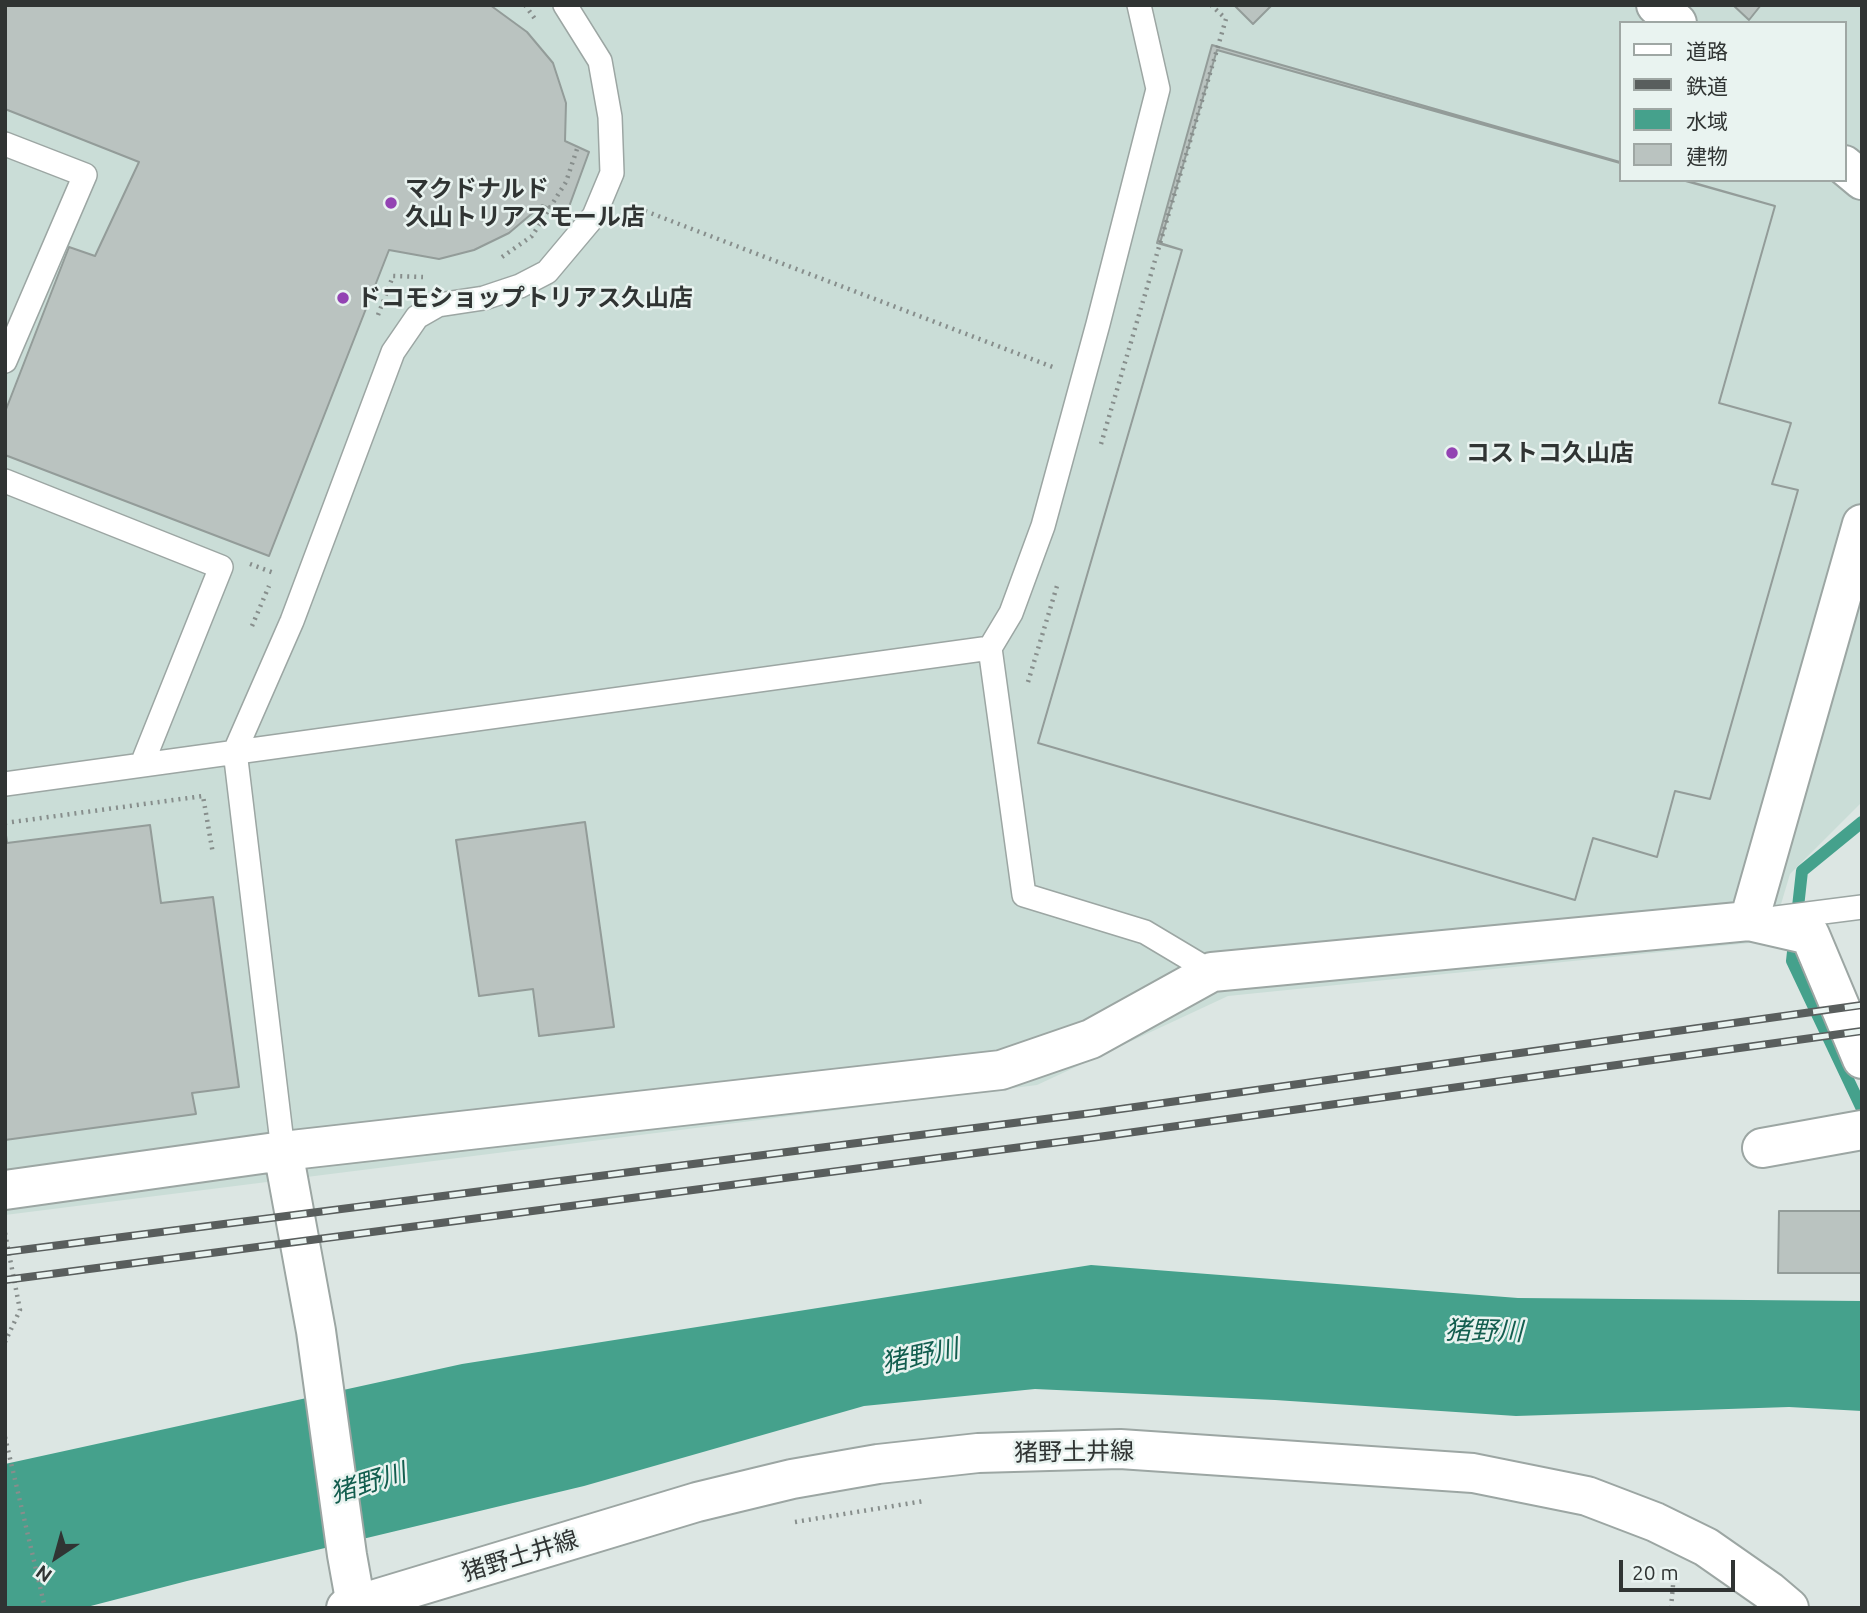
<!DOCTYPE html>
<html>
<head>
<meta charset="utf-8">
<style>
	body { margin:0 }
	#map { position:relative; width:1867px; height:1613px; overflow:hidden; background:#dce6e3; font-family:Ubuntu,"Noto Sans JP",sans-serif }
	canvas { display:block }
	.frame { position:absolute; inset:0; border:7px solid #303433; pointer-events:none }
	.legend { position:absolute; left:1619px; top:21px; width:228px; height:161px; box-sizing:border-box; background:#e9f3f0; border:2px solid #9fa7a4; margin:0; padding:9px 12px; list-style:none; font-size:21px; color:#303433 }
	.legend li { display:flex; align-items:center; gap:14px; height:35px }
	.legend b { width:35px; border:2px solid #9fa7a4 }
	.north { position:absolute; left:21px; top:1522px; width:70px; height:70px; -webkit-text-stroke:5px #e9f3f0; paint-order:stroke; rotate:216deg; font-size:19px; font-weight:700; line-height:28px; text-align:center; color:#303433 }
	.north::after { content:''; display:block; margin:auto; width:24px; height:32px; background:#303433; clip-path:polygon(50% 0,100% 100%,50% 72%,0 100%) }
	.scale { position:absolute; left:1619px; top:1560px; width:116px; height:32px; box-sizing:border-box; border:4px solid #303433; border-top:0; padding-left:9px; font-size:21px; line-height:24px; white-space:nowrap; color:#303433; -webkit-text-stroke:5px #e9f3f0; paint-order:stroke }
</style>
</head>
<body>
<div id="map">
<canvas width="1867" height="1613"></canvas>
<div class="frame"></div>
<ul class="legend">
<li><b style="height:9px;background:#fff"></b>道路</li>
<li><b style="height:9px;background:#595e5d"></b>鉄道</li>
<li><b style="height:19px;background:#45a18c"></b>水域</li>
<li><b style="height:19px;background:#bac3c0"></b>建物</li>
</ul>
<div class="north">N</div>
<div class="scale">20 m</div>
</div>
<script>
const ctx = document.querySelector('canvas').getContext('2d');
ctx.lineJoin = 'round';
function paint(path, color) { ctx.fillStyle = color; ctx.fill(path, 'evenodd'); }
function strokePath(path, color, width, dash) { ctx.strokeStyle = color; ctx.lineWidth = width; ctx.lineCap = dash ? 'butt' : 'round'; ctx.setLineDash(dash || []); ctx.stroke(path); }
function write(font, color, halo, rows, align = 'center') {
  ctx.font = font + ' Ubuntu,"Noto Sans JP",sans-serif'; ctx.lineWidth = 5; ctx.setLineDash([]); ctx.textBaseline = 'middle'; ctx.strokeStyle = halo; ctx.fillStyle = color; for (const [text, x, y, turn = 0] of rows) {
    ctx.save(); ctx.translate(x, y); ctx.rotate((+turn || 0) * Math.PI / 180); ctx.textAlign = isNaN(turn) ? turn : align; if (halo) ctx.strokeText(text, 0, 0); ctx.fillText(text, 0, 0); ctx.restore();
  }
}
paint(new Path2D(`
	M5,5H1862V802L1790,874L1770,941L1228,996L1037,1085L5,1215ZM1620,23H1844V180H1620Z`), '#caddd7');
paint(new Path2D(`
	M1091,1265L1518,1298L1862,1301V1411L1789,1407L1516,1416L1275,1400L1035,1389L864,1406L584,1486L187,1581L83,1608H5V1464L462,1364Z`), '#45a18c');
strokePath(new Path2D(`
	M1862,822L1802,871L1792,961L1862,1109`), '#45a18c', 12);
const building = new Path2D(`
	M5,5H490L527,32L553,63L566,103L565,141L589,152L566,215L542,205L509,233L474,250L439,259L389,250L269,556L5,455V412L69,247L95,256L139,162L5,109Z
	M1234,5H1272L1253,24Z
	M1733,5H1761L1749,20Z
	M1212,45L1620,162V180H1684L1775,206L1719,403L1791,423L1772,484L1798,490L1710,799L1675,791L1657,857L1593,838L1575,900L1038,743L1182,250L1157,243Z
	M1217,50L1620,163V180H1682L1775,206L1719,403L1791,423L1772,484L1798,490L1710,799L1675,791L1657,857L1593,838L1575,900L1038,743L1182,250L1160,243Z
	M585,822L614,1027L539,1036L533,989L479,996L456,840Z
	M150,825L161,903L213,897L239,1087L192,1093L196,1114L5,1140V828L7,843Z
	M1779,1211H1862V1273H1778Z`);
paint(building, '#bac3c0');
strokePath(building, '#939c99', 2);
const lane = new Path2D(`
	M1139,5L1158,89L1098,324L1043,526L1011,613L990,648L1024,895L1145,932L1212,972
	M5,144L85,175L5,361
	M5,481L221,567L142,764
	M5,784L990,648
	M1776,918L1862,907
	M283,1151L235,751L292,621L393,352L417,317L438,305L484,298L520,286L547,272L594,216L612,173L610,117L600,61L565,5`);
const street = new Path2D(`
	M1656,5L1677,23
	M1844,165L1862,180
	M1749,921L1862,524
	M1762,1148L1862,1130
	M283,1151L316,1331L347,1555L356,1605
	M5,1190L283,1151L1001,1070L1091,1039L1212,972L1749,921L1810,935L1862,1059`);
const secondary = new Path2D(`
	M346,1608L697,1502L792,1479L878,1464L978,1453L1120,1449L1473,1473L1587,1496L1655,1522L1706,1547L1769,1591L1789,1608`);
strokePath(lane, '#9ca6a3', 26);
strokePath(street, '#9ca6a3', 42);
strokePath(secondary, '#9ca6a3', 42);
strokePath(new Path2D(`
	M525,5L535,19
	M632,206L1055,368
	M502,257L532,236L566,182L578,146
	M378,315L393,276L423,277
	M1101,444L1226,19L1211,5
	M250,564L274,573
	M252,626L269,586
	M1028,682L1057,586
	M5,823L203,796L213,854
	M5,1233L20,1310L5,1342
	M5,1437L45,1608
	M795,1522L924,1501
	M1671,1608L1674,1574`), '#878e8c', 4.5, [2, 5]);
strokePath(lane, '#fff', 23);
strokePath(street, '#fff', 38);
strokePath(secondary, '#fff', 38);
const rail = new Path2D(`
	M5,1252L1092,1113L1862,1005
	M5,1280L1098,1137L1862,1031`);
strokePath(rail, '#595e5d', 8);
strokePath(rail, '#e9f3f0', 5, [16]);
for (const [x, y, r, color] of [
	[391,203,7,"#9343b3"],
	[343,298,7,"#9343b3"],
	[1452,453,7,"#9343b3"]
]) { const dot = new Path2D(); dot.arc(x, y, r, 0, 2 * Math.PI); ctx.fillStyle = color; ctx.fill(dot); strokePath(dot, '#e9f3f0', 2.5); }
write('bold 24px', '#303433', '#e9f3f0', [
	["マクドナルド",405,189],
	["久山トリアスモール店",405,217],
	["ドコモショップトリアス久山店",357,298],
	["コストコ久山店",1466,453]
], 'left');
write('24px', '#303433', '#e9f3f0', [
	["猪野土井線",1074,1452,-1],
	["猪野土井線",520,1556,-17]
]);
write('italic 26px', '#125d4e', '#e9f3f0', [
	["猪野川",1484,1331,1],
	["猪野川",920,1356,-12],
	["猪野川",368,1483,-17]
]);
</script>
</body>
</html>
